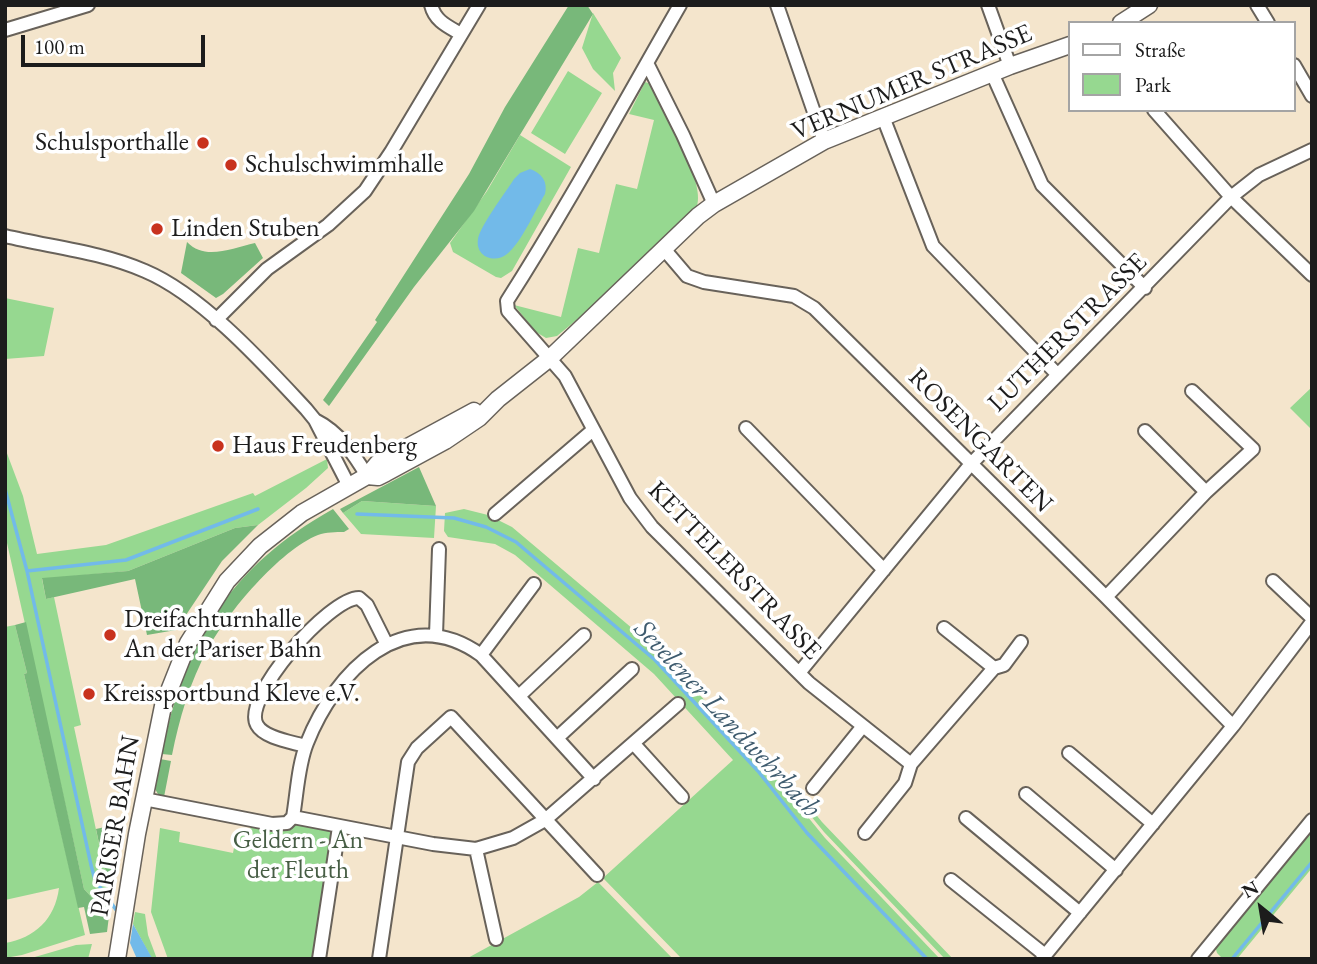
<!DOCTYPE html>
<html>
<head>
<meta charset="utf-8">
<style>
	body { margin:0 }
	#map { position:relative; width:1317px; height:964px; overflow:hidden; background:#f4e5cc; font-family:"EB Garamond",serif }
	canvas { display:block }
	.frame { position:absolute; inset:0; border:7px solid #1c1c1c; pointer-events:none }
	.legend { position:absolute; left:1068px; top:21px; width:228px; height:91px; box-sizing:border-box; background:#fff; border:2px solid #a4a4a4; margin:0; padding:9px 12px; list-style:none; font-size:21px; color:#1c1c1c }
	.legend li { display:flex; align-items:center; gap:14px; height:35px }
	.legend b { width:35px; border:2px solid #a4a4a4 }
	.north { position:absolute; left:1226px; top:873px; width:70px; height:70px; -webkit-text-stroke:5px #fff; paint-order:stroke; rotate:330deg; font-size:19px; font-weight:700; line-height:28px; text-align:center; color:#1c1c1c }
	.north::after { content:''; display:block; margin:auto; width:24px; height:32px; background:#1c1c1c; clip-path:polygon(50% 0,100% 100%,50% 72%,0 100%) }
	.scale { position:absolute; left:21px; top:35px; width:184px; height:32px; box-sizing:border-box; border:4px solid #1c1c1c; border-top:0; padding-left:9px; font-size:21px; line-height:24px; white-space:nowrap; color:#1c1c1c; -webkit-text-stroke:5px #fff; paint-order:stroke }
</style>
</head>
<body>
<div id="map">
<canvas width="1317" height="964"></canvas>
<div class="frame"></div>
<ul class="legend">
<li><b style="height:9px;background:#fff"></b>Straße</li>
<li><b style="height:19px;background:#96d890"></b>Park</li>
</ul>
<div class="north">N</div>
<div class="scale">100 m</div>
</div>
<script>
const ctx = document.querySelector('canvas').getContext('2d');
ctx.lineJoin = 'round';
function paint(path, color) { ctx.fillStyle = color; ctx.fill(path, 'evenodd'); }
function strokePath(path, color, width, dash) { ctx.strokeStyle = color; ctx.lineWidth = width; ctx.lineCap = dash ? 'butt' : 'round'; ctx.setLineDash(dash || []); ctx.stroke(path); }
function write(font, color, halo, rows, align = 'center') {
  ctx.font = font + ' "EB Garamond",serif'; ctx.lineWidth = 7; ctx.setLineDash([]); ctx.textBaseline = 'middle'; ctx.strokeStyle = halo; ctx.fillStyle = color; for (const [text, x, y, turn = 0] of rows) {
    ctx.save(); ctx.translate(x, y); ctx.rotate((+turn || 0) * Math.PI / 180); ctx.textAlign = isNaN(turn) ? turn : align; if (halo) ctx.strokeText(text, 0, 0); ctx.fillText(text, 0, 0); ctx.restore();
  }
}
paint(new Path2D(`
	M593,13L621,58L613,73L615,91L593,69L582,48Z
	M568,71L602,93L565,154L531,133Z
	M645,82L651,84C663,108 706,182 697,206L585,313L557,336L546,338L536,332L514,305L561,317L578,248L599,253L616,184L637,189L654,120L629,114Z
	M520,135L571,167L512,271L501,278L496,277L453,252L450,243L487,191Z
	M5,298L54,308L44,356L5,359Z
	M1312,387V430L1290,408Z
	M5,448L23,496L37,554L106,545L253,493L255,496L327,459L328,468L306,488L258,525L235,528L128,571L42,579L46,599L54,597L81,725L74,727L104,867L114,883L109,916L84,889L5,534Z
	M362,501L436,506L434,538L361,534L343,513Z
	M464,509L488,515L512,527L633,629L671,665L759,757L825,838L940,959H682L603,878L733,760L654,674L515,555L495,544L448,537L444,531L445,513Z
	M15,625L27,673L24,674L85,935L22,955L5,958V943C35,938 55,919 59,888L5,900V627Z
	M756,740L822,822L953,959H945L824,832L752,744Z
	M293,817L339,827L315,959H168L151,912L160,828L180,832L179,842L233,853L237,832Z
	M1312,828V868L1237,959H1223L1217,953L1215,946Z
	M598,882L673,959H466L579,897Z
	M135,912L145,914L148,935L157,959H152L133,924Z
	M92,944L88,959H28L76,945Z`), '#96d890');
paint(new Path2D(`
	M569,5H587L593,14L474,211L414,287L329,406L323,400L377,322L375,320L469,174L505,107Z
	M187,242C205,261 232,248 255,243L263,258L223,294L216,298L181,273Z
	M419,467L436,506L362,501L343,513L340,509Z
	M333,509L349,529L344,532C336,532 326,532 318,535C280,550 227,613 208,649C190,681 179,720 172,755L162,754C184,641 231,566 333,509Z
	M258,525L222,561L176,630L147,635L135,579L46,599L42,578L128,571L235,528Z
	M26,622L84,889L109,916L107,932L90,934L84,907L78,908L24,674L27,673L15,625Z
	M160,759L171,761L164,797L158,794L155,789Z
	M123,823L114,883L104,867L96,829Z`), '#78b87a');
paint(new Path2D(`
	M530,169C542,173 548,182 545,194C535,211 521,243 507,254C495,264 475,257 478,239C480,226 506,192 514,179L520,173Z
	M133,924L152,958V959H137L130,943Z`), '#72bae9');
strokePath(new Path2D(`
	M5,489L27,571L91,865L95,880L119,914
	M357,514L454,518L486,527L516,542L655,660L758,771L807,833L927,959
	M27,571L126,560L258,509
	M1232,959L1312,862`), '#72bae9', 3.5);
const minor = new Path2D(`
	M431,5C435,21 447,26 461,34
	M680,5C623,104 569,204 507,301L508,311L565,376L630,498L652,527L809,683L911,764L994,668L1004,665L1021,642
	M777,5L824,141
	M988,5L1010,66
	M1257,5L1268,23
	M5,30L88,5
	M647,63L683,135L714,204
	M1294,65L1312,96
	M992,73L1042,185L1145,288
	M1154,110L1231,197L1312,275
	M883,117L933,246L1057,374
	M5,236C51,247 102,252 145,271C202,295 264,364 306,409L315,420L349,486
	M664,249L687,276L704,282L794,296L814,308L1106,597L1233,726
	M216,320L267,269L328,225L365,191L391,152L479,5
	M315,420C339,432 354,454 367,476
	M746,428L884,570
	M1145,431L1206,492
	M495,514L593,430
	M1273,581L1312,618
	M1106,597L1206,492L1253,449L1192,391
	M944,628L994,668
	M436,635L439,549
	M481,655L534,584
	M799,673L970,465L1231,197L1259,175L1312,150
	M519,696L584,635
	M557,738L632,669
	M634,744L682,797
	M305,746C292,742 264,738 257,725C241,698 329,598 359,598L367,605L387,645
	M1069,753L1153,824
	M813,788L863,726
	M1026,794L1116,870
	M144,799L272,824L287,823L293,817
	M293,817C297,794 298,765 307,743C335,672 404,600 481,655L594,779
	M293,817L433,844L476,849L513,838L545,820L678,704
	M966,818L1080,913
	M865,833L905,783L911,764
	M476,849L496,939
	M951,880L1045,955
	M319,959L339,827
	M379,959L408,762L417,748L451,717L597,875
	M1042,959L1233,726L1312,622
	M1198,959L1312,820`);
const tertiary = new Path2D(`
	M1121,23L1149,5
	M367,476L378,477L386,473L445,441L479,418L498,399L550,358L698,216L714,204L824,141L1010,66L1070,45
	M117,959L137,834L163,706L188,643L227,581L260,546L302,513L367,476L378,463L474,411`);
strokePath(minor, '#68625a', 16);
strokePath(tertiary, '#68625a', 19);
strokePath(minor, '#fff', 12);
strokePath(tertiary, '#fff', 16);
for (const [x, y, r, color] of [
	[203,143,7,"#c8321e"],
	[231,165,7,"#c8321e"],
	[157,229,7,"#c8321e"],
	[218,446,7,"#c8321e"],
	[110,635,7,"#c8321e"],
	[89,694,7,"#c8321e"]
]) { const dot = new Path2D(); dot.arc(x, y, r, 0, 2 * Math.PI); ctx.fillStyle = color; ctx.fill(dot); strokePath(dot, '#fff', 2.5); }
write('26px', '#1c1c1c', '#fff', [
	["VERNUMER STRASSE",912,83,-23],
	["LUTHERSTRASSE",1068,333,-45],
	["ROSENGARTEN",980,441,45],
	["KETTELERSTRASSE",734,571,46],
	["PARISER BAHN",116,826,-80]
]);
write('26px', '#1c1c1c', '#fff', [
	["Schulsporthalle",189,143,"right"],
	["Schulschwimmhalle",245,165],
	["Linden Stuben",171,229],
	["Haus Freudenberg",232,446],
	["Dreifachturnhalle",124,620],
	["An der Pariser Bahn",124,650],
	["Kreissportbund Kleve e.V.",103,694]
], 'left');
write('26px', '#475e45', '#fff', [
	["Geldern - An",298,841],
	["der Fleuth",298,871]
]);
write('italic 28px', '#3e5b6e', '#fff', [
	["Sevelener Landwehrbach",727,719,47]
]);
</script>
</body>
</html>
